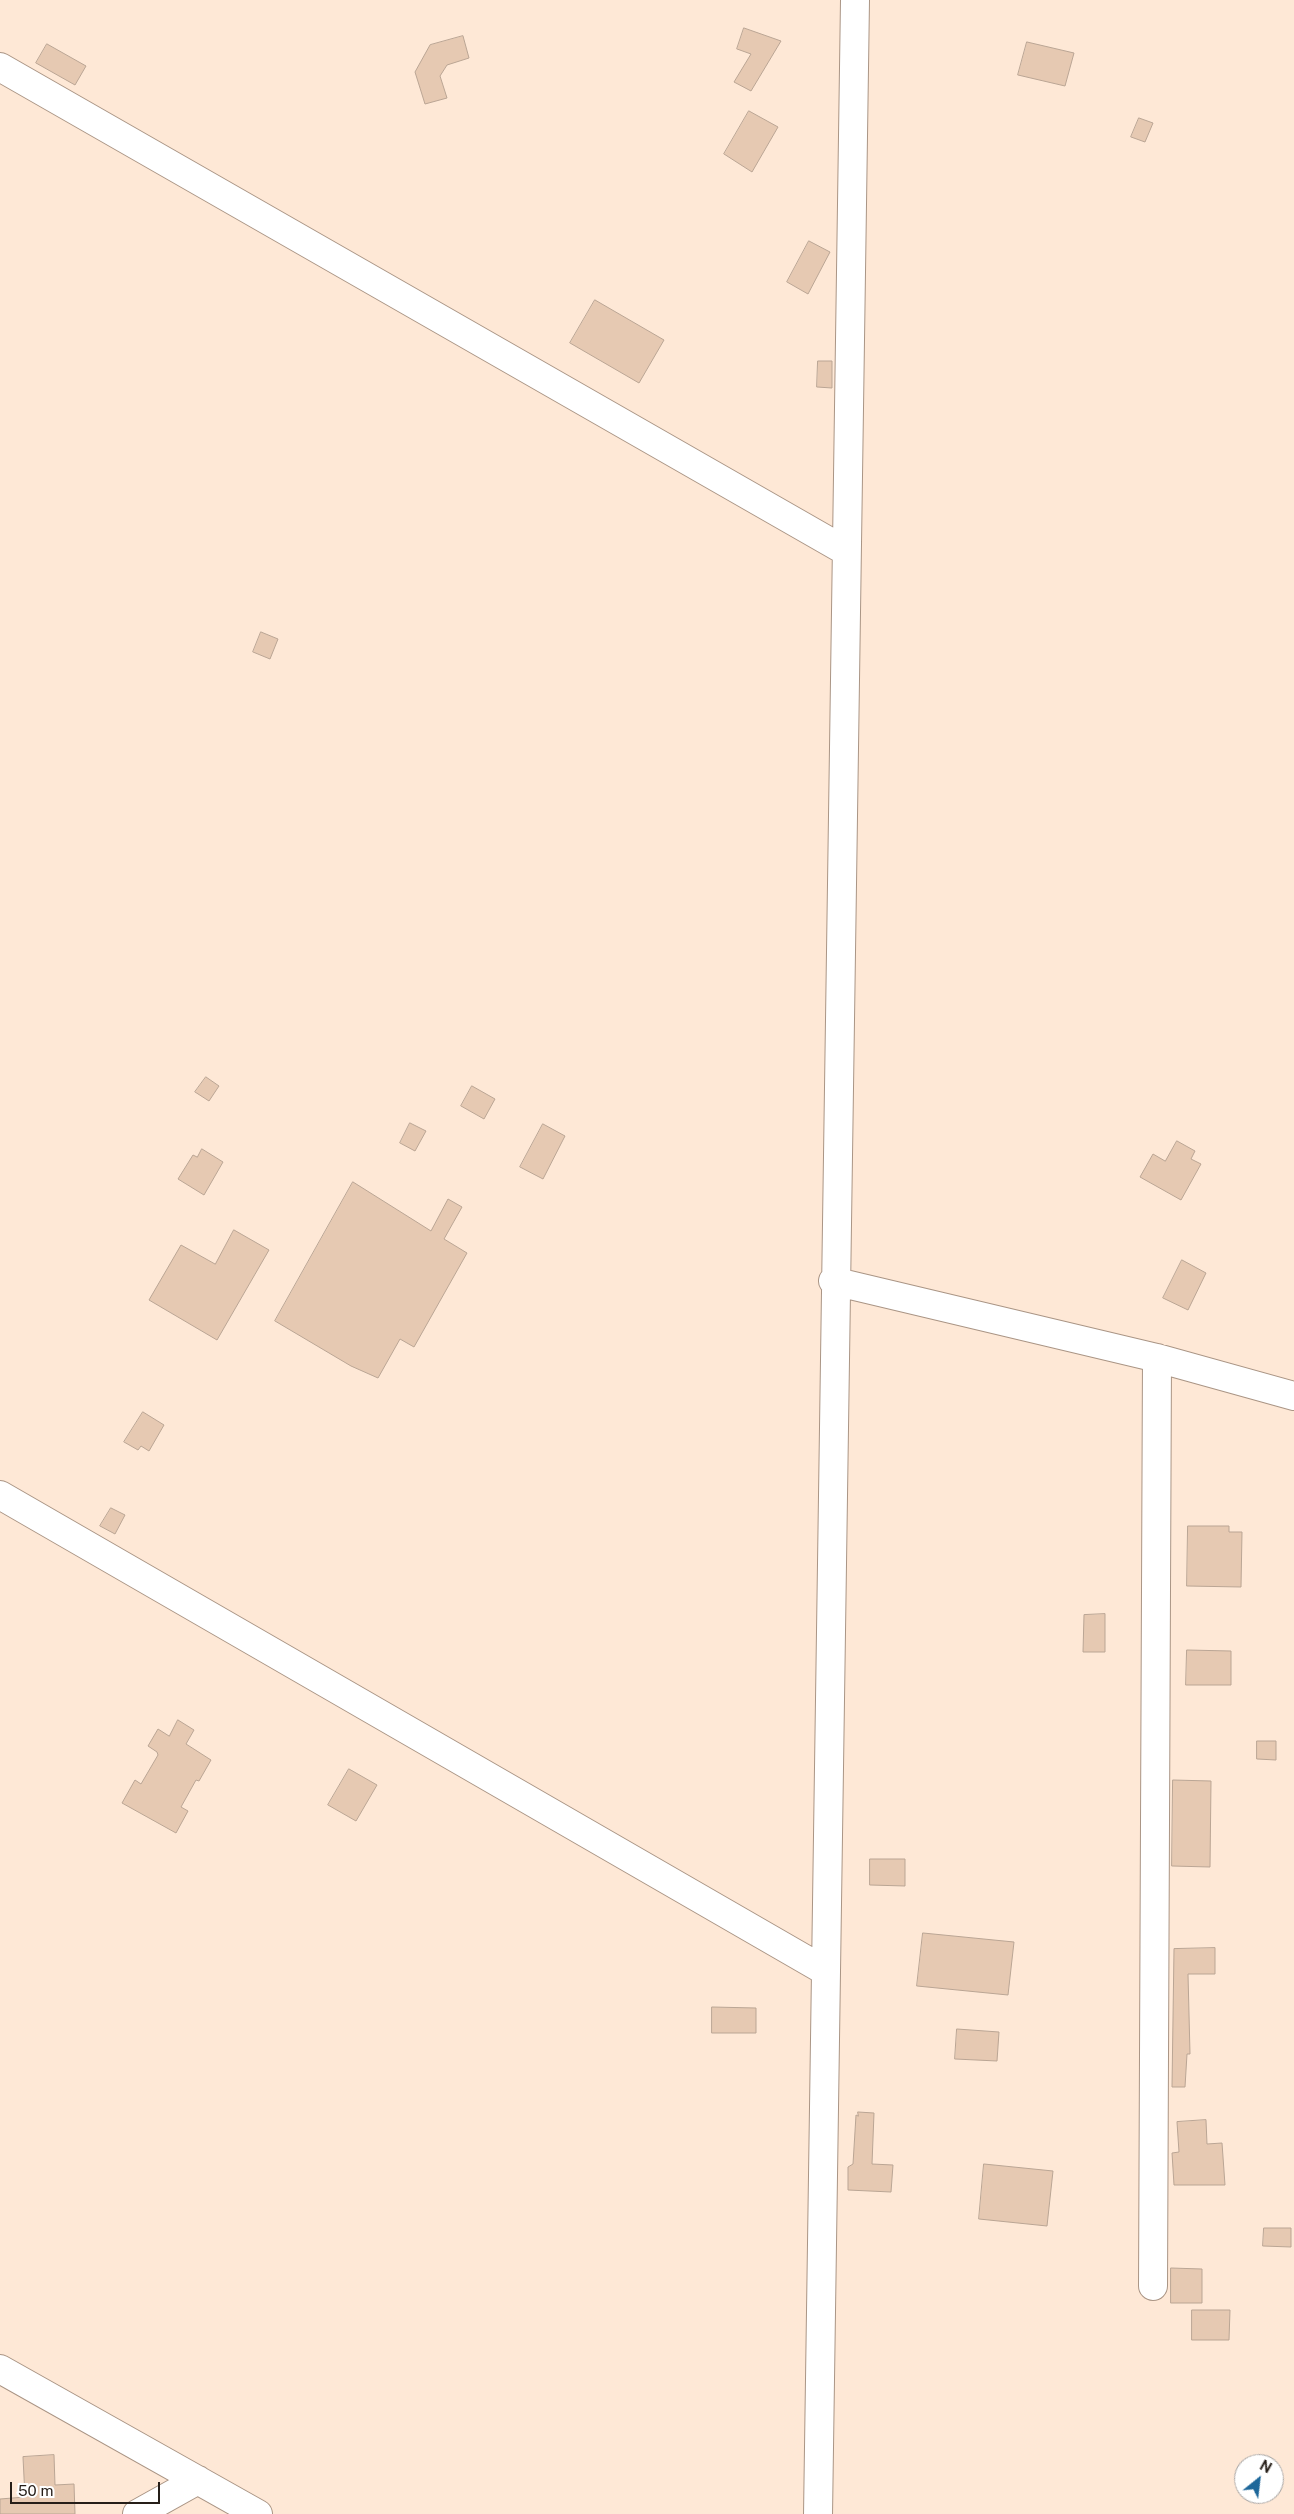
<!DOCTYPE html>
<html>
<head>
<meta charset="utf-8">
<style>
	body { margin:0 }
	#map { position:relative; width:1294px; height:2514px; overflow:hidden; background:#fee8d6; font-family:"Public Sans",sans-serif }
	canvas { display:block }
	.north { position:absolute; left:1234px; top:2454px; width:50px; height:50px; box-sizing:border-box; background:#fff; border:1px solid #a8a5a3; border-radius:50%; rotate:29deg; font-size:14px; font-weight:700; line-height:20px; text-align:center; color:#261e18 }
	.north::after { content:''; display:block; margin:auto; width:18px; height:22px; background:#1d679a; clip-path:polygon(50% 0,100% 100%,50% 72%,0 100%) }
	.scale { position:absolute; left:10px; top:2482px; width:150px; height:22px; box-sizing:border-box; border:2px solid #261e18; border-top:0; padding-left:6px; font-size:15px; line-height:18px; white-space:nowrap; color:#261e18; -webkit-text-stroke:4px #fff; paint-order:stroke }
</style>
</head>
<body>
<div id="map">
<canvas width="1294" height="2514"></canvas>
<div class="north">N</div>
<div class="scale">50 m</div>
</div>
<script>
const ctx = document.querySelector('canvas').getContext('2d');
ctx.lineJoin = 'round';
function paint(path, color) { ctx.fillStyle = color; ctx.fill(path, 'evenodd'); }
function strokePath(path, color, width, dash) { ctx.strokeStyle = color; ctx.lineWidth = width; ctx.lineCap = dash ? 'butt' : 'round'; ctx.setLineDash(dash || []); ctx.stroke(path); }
const building = new Path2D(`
	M744,28L781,41L751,91L734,82L751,54L737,49Z
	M463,36L469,58L447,65L440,76L447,98L425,104L415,72L430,45Z
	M1027,42L1074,53L1065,86L1018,75Z
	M47,44L86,66L75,85L36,63Z
	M749,111L778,127L752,172L724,154Z
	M1139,118L1153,123L1145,142L1131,137Z
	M809,241L830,252L808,294L787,282Z
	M595,300L664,340L639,383L570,343Z
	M818,361H832V388L817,387Z
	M261,632L278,639L270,659L253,652Z
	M206,1077L219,1086L209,1101L195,1092Z
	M472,1086L495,1099L484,1119L461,1106Z
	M410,1123L426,1131L415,1151L400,1143Z
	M543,1124L565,1136L543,1179L520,1167Z
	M1177,1141L1195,1151L1191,1159L1201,1164L1181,1200L1140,1177L1153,1154L1165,1161Z
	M202,1149L223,1162L204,1195L178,1179L193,1155L197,1157Z
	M353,1182L431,1231L448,1199L462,1207L444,1239L467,1253L414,1347L400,1339L378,1378L351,1366L275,1321Z
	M234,1230L269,1250L217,1340L149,1300L181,1245L215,1264Z
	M1182,1260L1206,1273L1188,1310L1163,1298Z
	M143,1412L164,1425L149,1451L141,1446L138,1450L124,1442Z
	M111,1508L125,1515L115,1534L100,1526Z
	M1188,1526H1229V1532H1242L1241,1587L1187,1586Z
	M1105,1614V1652H1083L1084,1615Z
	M1187,1650L1231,1651V1685H1186Z
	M178,1720L194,1730L186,1744L211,1760L199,1781L196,1780L181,1807L188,1811L176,1833L122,1803L135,1780L141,1784L158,1755L157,1752L148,1746L158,1729L169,1736Z
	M1257,1741H1276V1760L1257,1759Z
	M349,1769L377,1785L356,1821L328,1805Z
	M1173,1780L1211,1781L1210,1867L1172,1866Z
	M870,1859H905V1886L870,1885Z
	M923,1933L1014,1942L1008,1995L917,1986Z
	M1215,1948V1974H1188L1190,2054H1187L1185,2087H1172L1174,1949Z
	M712,2007L756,2008V2033H712Z
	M957,2029L999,2032L997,2061L955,2059Z
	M858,2112L874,2113L872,2164L893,2165L891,2192L848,2190V2167L853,2164L856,2115L858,2116Z
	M1206,2120L1207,2144L1222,2143L1225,2185H1174L1172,2153L1179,2152L1177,2122Z
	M984,2164L1053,2171L1047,2226L979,2219Z
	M1264,2228H1291V2247L1263,2246Z
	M1171,2268L1202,2269V2303H1171Z
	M1192,2310H1230L1229,2340H1192Z
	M54,2455L55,2485L74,2484L75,2514H0V2499L25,2497L23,2457Z`);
paint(building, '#e6c9b2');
strokePath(building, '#baa594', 1);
const minor = new Path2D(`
	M0,67L844,550
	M833,1281L1157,1358L1294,1396
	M0,1495L822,1969
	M1153,2286L1157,1358
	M0,2369L258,2514
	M137,2514L198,2480
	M818,2514C825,1676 838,838 855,0`);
strokePath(minor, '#aa9585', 30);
strokePath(minor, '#fff', 28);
</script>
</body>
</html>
